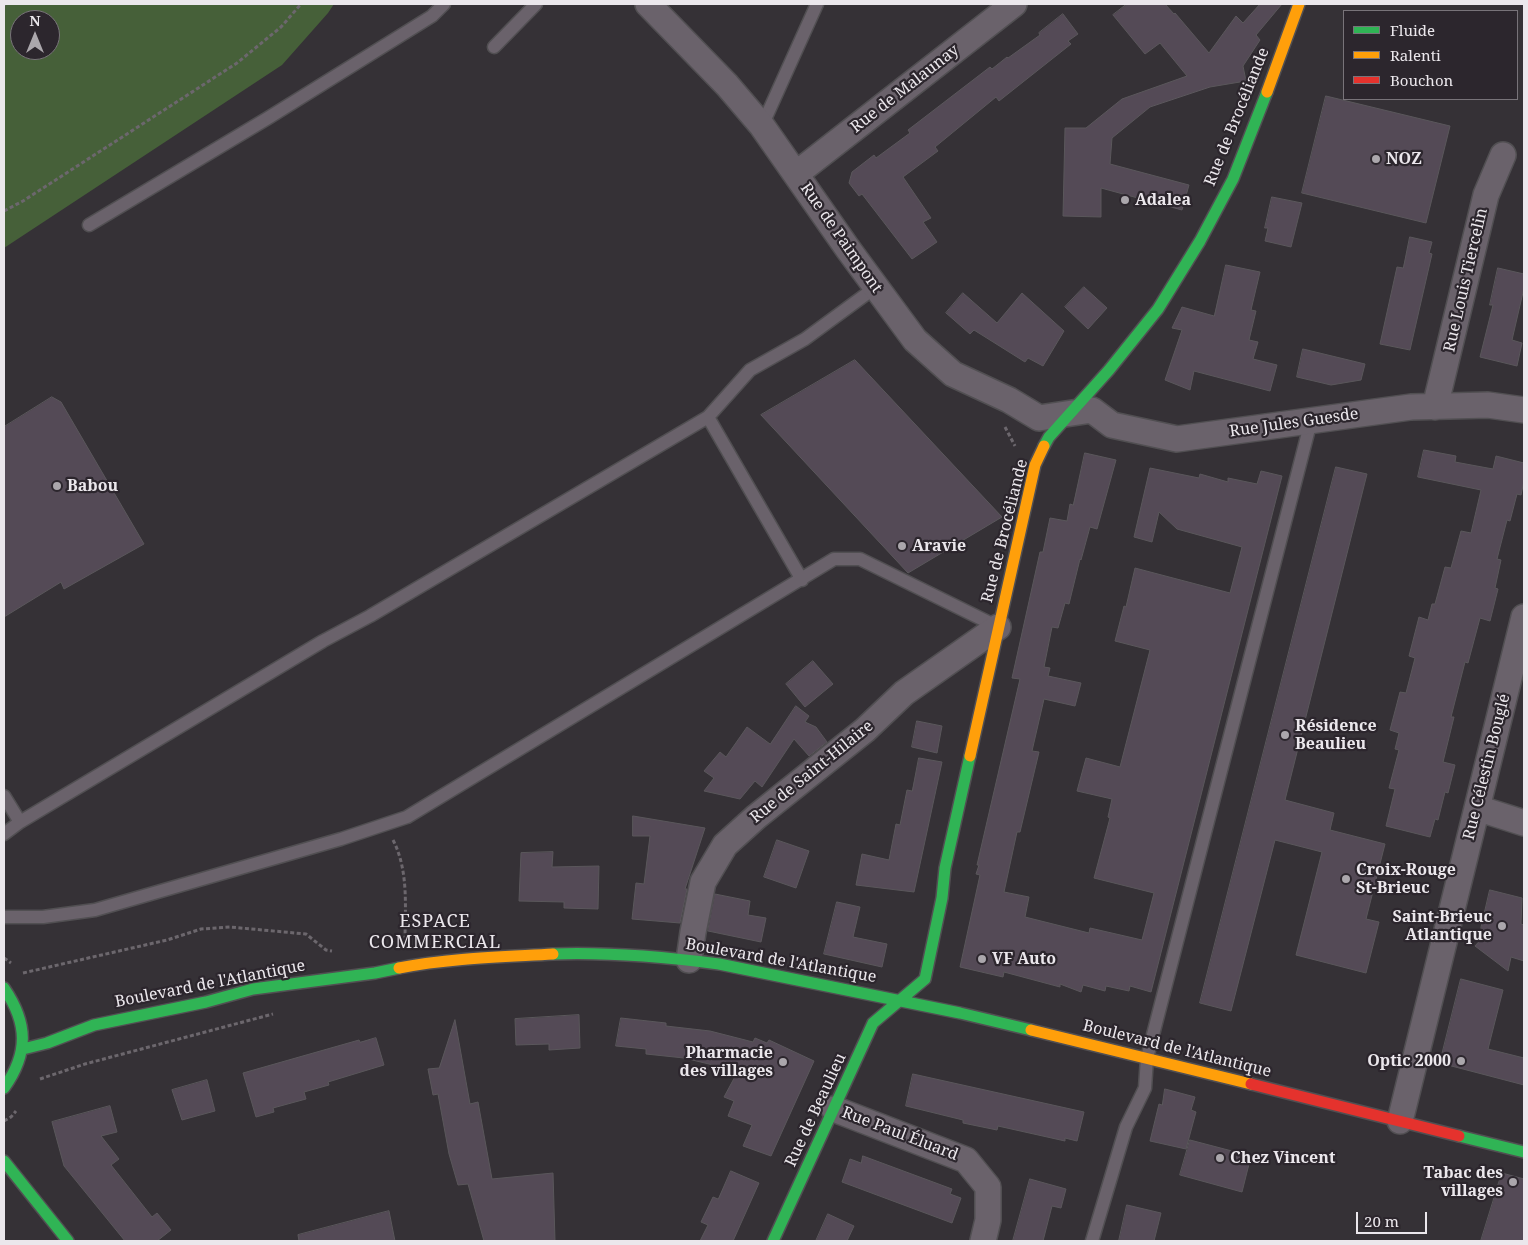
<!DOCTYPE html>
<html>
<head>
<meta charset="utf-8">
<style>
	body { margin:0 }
	#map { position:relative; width:1528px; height:1245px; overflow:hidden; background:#353136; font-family:"Noto Serif",serif }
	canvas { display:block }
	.frame { position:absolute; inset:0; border:5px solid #ebe7ec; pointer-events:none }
	.legend { position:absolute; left:1343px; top:10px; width:175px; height:90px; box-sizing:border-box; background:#2c262d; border:1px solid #787379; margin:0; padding:6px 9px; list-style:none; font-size:15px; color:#ebe7ec }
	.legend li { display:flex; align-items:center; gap:10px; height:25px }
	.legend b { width:25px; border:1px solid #787379 }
	.north { position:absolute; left:10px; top:10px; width:50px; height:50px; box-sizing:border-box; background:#2c262d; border:1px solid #787379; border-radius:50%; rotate:0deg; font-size:14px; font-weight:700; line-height:20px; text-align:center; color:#ebe7ec }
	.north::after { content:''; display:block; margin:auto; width:18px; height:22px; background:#aba7ac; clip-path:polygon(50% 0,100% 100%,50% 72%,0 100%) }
	.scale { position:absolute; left:1356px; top:1212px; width:71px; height:22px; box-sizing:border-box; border:2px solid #ebe7ec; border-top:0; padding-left:6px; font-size:15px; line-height:18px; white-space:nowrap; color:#ebe7ec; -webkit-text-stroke:4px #2c262d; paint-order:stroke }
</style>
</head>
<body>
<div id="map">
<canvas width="1528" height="1245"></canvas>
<div class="frame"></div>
<ul class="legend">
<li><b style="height:6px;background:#30b455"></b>Fluide</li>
<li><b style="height:6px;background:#ff9f0a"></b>Ralenti</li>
<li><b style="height:6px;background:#e5322d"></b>Bouchon</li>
</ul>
<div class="north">N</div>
<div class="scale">20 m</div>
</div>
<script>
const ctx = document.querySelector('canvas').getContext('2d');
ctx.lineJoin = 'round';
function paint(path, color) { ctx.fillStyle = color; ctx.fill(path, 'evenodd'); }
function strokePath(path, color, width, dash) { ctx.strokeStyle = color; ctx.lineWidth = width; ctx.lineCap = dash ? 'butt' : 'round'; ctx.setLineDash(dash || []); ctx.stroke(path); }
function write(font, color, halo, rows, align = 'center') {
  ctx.font = font + ' "Noto Serif",serif'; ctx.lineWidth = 4.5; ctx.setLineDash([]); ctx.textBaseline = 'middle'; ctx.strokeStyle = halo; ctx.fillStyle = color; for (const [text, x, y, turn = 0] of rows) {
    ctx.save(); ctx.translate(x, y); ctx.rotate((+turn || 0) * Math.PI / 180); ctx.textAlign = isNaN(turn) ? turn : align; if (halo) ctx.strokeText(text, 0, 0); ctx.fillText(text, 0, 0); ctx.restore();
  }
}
paint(new Path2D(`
	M4,4H334L328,13L282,65L4,248ZM20,20H50V50H20Z`), '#466039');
const building = new Path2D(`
	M1127,4H1165L1174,14L1175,13L1209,53L1236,16L1243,23L1260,4H1282L1256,35L1260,40L1243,66L1246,81L1210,87L1150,107L1112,138L1110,164L1189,185L1182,210L1101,188V217L1063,216L1065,128H1086L1122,99L1187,76L1160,43L1145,54L1113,15Z
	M1063,14L1078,34L1068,41L1071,44L999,101L996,97L935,147L938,151L903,177L931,218L923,222L937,242L912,259L862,194L859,196L849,183L852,172L874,155L876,158L910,133L908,130L990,67L992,69L1007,57L1008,58L1040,35L1039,33Z
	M1326,96L1450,126L1426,223L1302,193Z
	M1272,197L1302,203L1291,247L1265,241L1268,228H1265Z
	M1410,237L1432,242L1429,253L1432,254L1410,350L1380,344L1397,267L1403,268Z
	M1226,265L1260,272L1251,310L1256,311L1249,340L1258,342L1253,359L1277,365L1270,391L1194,371L1190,390L1165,380L1182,330L1172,328L1182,307L1214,316Z
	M1498,268L1524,274V288L1512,340L1522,343L1517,366L1480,357L1493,305H1490Z
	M1084,287L1107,308L1088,329L1065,307Z
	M963,293L997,323L1022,293L1064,331L1043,366L1028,358L1025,362L974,330L970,334L946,313Z
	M1303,349L1365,364L1361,380L1331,385L1297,377Z
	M855,360L1002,517L908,573L761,415Z
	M52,397L61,402L144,544L64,589L61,582L4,617V427Z
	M1424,450L1456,456L1455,462L1493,469L1496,456L1524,463V481L1521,495L1517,494L1510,521L1507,520L1497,559L1501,560L1495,588L1498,589L1490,621L1480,618L1468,663L1465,662L1451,717H1454L1443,762L1455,765L1448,793L1445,792L1438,820L1435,819L1430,837L1386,826L1395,789L1389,788L1399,750L1395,749L1399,733L1390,730L1400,692L1406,693L1415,658L1409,656L1419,617L1428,620L1432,604H1435L1445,567L1451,568L1461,531L1471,533L1481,490L1418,477Z
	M1085,453L1116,460L1097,529L1090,527L1081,560L1080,559L1069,604L1065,603L1058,628L1052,627L1044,667L1050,668L1048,676L1081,683L1075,706L1044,699L1032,751L1039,752L1020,832H1017L1004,892L1029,897L1025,917L1089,933L1090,928L1142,940L1154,893L1094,878L1110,818L1108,817L1112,799L1077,791L1086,758L1120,767L1150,650L1115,641L1124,606L1126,607L1135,568L1230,593L1242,547L1177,529L1159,512L1152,542L1134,537L1150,468L1199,478L1200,474L1228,482V478L1257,484L1261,471L1282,476L1151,992L1130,986L1129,991L1106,986L1105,991L1083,985L1081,992L1060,984V987L1004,972L1003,977L960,967L980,875L976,874L979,865H977L1020,679L1012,678L1040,552H1043L1050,518L1067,521L1070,504L1073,505Z
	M1336,467L1367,474L1285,800L1334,813L1330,830L1385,844L1366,919L1379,922L1366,973L1296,955L1322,852L1275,840L1231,1011L1200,1003Z
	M813,661L833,684L805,707L786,684Z
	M796,706L809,716L805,722L816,727L827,742L809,756L794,739L762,787L755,781L740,799L704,791L714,778L704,771L720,752L726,757L747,727L770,744Z
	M917,721L942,726L937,753L912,747Z
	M919,758L942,762L914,892L856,885L862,854L889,860L896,824L900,825L907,790L912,791Z
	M633,816L705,828L685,889H687L680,923L632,919L636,883L644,884L650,836H633Z
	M777,840L809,851L796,888L764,877Z
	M553,852L552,867L599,866L598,909L564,908V902L519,901L521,853Z
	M1490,890L1522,898L1521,924L1524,925V961L1511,957L1508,971L1475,946L1483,937L1481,928Z
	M715,894L750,901L748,915L766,918L761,942L708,931Z
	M837,902L860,907L853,937L887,944L882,967L824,954Z
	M1461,979L1503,990L1488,1049L1524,1058V1085L1440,1063Z
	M579,1015L580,1048L549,1050V1044L516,1045L515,1019Z
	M621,1018L666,1023V1026L710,1031L753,1042L755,1038L767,1043L769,1040L814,1061L771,1156L743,1146L752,1125L728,1116L734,1101L724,1097L738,1071L684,1058L646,1054V1049L616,1046Z
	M455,1020L470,1104L478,1102L492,1179L553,1173L555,1241H484L468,1184L458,1185L449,1154L438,1094L433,1095L428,1069L439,1068Z
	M376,1038L384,1065L328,1082L329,1085L304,1092L306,1099L273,1108L274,1112L256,1117L243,1073L359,1040L360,1042Z
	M913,1074L1084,1112L1077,1141L1065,1138V1141L998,1126L997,1130L963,1123V1120L906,1106Z
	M207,1080L215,1111L182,1120L172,1090Z
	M1165,1089L1195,1097L1191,1110L1196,1112L1186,1149L1150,1141L1159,1104L1162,1105Z
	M110,1106L117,1132L101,1136L119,1159L111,1165L152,1217L157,1213L171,1230L157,1241H125L64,1166L52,1122Z
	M1190,1140L1251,1156L1242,1192L1180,1175Z
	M863,1156L952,1189L950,1194L961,1198L952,1223L842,1182L850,1159L861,1163Z
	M731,1171L759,1183L733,1241H700L708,1225L701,1222L713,1197L718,1199Z
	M1502,1173L1524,1179V1241H1481Z
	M1030,1179L1066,1189L1061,1208L1052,1206L1043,1241H1013Z
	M1127,1205L1161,1213L1154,1241H1119Z
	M389,1211L395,1241H299L298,1235Z
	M828,1214L854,1226L847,1241H816Z`);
paint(building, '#544a56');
strokePath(building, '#5a575b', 1);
const lane = new Path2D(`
	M494,47L536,4
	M762,126L817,4
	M89,225L268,118L432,16L444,4
	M708,417L802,580
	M4,796L20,822L4,834
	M20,822L323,641L370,616L708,417L750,370L805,339L876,287
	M4,917H43L95,910L341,839L407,817L834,559H860L998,627
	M1092,1241L1126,1127L1145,1088L1147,1058L1311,421`);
const street = new Path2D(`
	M648,4L727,85L762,126L848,249L915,340L953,374L1009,400L1039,418L1092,410L1112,425L1177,439L1411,407L1488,405L1524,410
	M796,174L1014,4
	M1435,407L1486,195L1503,155
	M1477,808L1524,823
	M689,960L693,932L703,882L725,845L756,817L865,730L904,693L998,627
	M834,1109L966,1160L988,1187V1220L983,1241
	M1400,1121L1524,617`);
const fast = new Path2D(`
	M1044,446L1049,437L1109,370L1158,309L1200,241L1233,179L1267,92
	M553,954C607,952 665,957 719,964L960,1013L1031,1030
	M4,988C28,1023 29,1053 4,1088
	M23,1049L47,1043L94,1025L206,1002L253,989L375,973L399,968
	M1459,1136L1524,1152
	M4,1161L68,1241
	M773,1241L873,1023L925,979L942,898L945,868L970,756`);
const slow = new Path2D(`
	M1267,92L1299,4
	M970,756L1035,465L1044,446
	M399,968C450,958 501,957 553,954
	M1031,1030L1251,1084`);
const jam = new Path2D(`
	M1251,1084L1459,1136`);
strokePath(lane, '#514f52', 15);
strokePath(street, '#514f52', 28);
strokePath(fast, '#514f52', 14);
strokePath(slow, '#514f52', 14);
strokePath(jam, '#514f52', 14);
strokePath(new Path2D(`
	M4,5L5,4
	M4,211L23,201L237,63L281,27L301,4
	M1005,427L1015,446
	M393,840C409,871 405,908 405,942
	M4,958L11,963
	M23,973L167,940L201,929L230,927L306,934L326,950L332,951
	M40,1079L85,1064L273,1014
	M4,1121L11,1117L16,1111`), '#6c676d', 3, [4, 2.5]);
strokePath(lane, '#6a626b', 12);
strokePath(street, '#6a626b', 25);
strokePath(fast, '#30b455', 11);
strokePath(slow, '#ff9f0a', 11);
strokePath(jam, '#e5322d', 11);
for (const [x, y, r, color] of [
	[1376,159,5,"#aba7ac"],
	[1125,200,5,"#aba7ac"],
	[57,486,5,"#aba7ac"],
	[902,546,5,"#aba7ac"],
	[1285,735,5,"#aba7ac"],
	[1346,879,5,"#aba7ac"],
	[1502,926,5,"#aba7ac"],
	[982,959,5,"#aba7ac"],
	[1461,1061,5,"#aba7ac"],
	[783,1062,5,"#aba7ac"],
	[1220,1158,5,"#aba7ac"],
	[1513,1182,5,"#aba7ac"]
]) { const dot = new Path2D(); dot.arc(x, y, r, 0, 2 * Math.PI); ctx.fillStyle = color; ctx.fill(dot); strokePath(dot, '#2c262d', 2); }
write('16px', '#ebe7ec', '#2c262d', [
	["Rue de Malaunay",905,89,-38],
	["Rue de Brocéliande",1237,117,-68],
	["Rue de Paimpont",841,238,55],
	["Rue Louis Tiercelin",1466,280,-77],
	["Rue Jules Guesde",1294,423,-8],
	["Rue de Brocéliande",1005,531,-76],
	["Rue Célestin Bouglé",1487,767,-76],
	["Rue de Saint-Hilaire",812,772,-39],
	["Boulevard de l'Atlantique",781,961,10],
	["Boulevard de l'Atlantique",210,984,-11],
	["Boulevard de l'Atlantique",1177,1049,14],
	["Rue de Beaulieu",816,1110,-65],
	["Rue Paul Éluard",900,1134,21]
]);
write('bold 16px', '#ebe7ec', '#2c262d', [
	["NOZ",1386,159],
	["Adalea",1135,200],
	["Babou",67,486],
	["Aravie",912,546],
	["Résidence",1295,726],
	["Beaulieu",1295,744],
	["Croix-Rouge",1356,870],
	["St-Brieuc",1356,888],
	["Saint-Brieuc",1492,917,"right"],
	["Atlantique",1492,935,"right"],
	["VF Auto",992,959],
	["Pharmacie",773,1053,"right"],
	["des villages",773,1071,"right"],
	["Optic 2000",1451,1061,"right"],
	["Chez Vincent",1230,1158],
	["Tabac des",1503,1173,"right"],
	["villages",1503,1191,"right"]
], 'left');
ctx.letterSpacing = '1px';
write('18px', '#ebe7ec', '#2c262d', [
	["ESPACE",435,922],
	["COMMERCIAL",435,943]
]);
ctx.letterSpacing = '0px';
</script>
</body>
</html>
